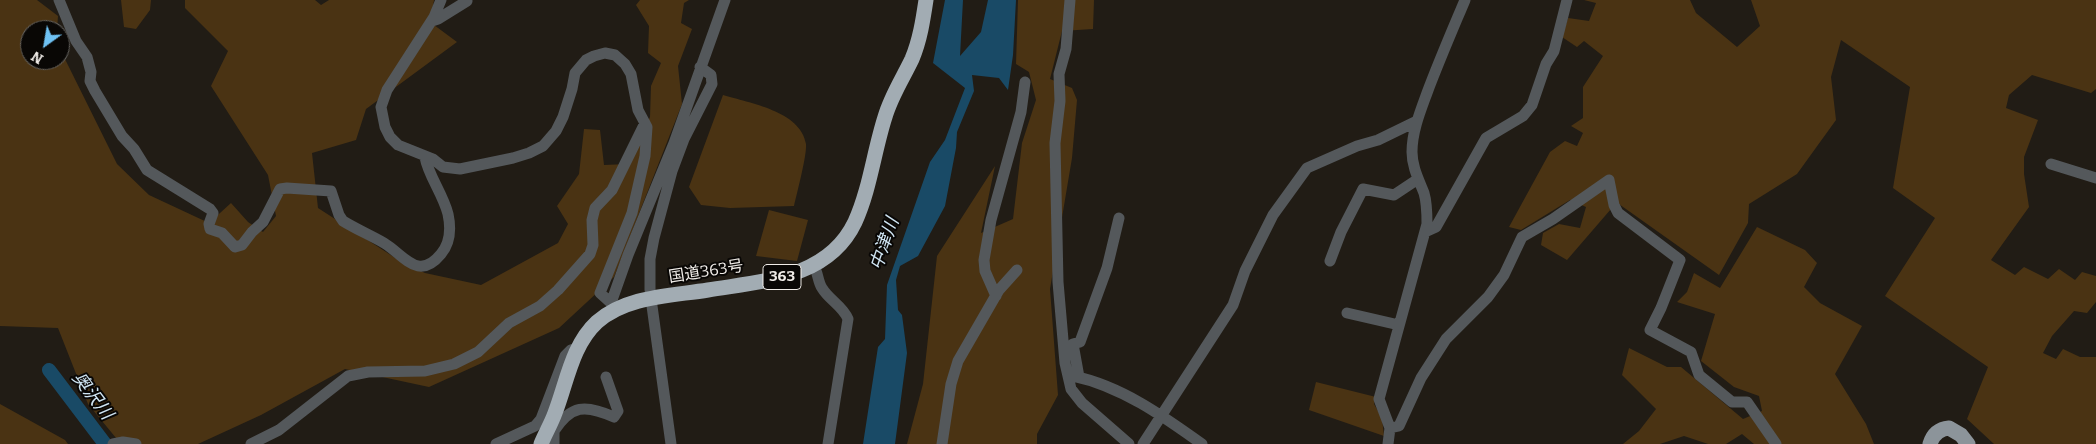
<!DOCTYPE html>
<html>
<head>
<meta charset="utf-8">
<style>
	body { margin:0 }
	#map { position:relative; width:2096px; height:444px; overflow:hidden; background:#211c15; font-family:Bitter,serif }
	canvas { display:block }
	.north { position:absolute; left:20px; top:20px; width:50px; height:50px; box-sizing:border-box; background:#090705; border:1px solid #656360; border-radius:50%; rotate:212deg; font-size:14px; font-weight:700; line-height:20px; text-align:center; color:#f0ece8 }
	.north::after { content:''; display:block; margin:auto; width:18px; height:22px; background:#6fc2f4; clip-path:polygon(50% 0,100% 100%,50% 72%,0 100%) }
</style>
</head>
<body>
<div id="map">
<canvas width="2096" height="444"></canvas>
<div class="north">N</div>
</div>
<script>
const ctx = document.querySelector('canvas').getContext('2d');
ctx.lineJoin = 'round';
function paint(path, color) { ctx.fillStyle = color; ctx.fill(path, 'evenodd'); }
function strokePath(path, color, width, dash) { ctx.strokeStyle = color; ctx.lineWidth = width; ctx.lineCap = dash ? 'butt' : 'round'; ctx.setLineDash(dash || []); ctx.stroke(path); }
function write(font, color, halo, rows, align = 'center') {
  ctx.font = font + ' Bitter,"Noto Sans JP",serif'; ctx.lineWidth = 4; ctx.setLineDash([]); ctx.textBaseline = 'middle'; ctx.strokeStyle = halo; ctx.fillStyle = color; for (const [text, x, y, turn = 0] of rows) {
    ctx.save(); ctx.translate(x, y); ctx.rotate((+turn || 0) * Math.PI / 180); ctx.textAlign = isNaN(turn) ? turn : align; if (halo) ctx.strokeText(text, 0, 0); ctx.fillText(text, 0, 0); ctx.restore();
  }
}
paint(new Path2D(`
	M0,0H37L58,16L57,30H30V60H60V49L117,164L149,195L209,223L231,203L248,222L263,232L276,216L268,175L211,86L228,51L185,8V0H315L321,5L329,0H434L430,22L457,42L366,109L356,140L312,153L318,208L400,261L425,273L481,285L558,243L568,224L557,206L579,174L584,129L600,130L604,165L628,164L650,117L651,86L661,63L648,53L649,26L636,5L640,0H689L684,3L681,23L692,29L678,66L682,104L614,277L559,328L429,387L345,369L261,415L198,444H121L88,404L58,328L0,326Z
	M121,0H151L150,10L136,29L124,27Z
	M1018,0H1094L1093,29L1062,31L1050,79L1072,88L1077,100L1072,158L1050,289L1058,395L1037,434V444H907L923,384L937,256L995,166L981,233L1013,219L1022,143L1036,100L1029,72L1016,64Z
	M1584,0H1690L1696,13L1737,47L1760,26L1751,0H2096V89L2091,93L2032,75L2009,95L2006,108L2038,120L2024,157V174L2029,207L1991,260L2015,275L2024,267L2048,279L2059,269L2075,280L2082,272L2096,276V302L2087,313L2074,311L2052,336L2043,353L2056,359L2063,349L2080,357H2096V444H1994L1967,419L1988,367L1885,296L1935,218L1893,188L1910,87L1841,40L1831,77L1836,120L1797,174L1749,204L1748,223L1719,275L1609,197L1611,209L1567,260L1541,245L1543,233L1559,224L1580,228L1586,207L1570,200L1521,230L1509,227L1550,152L1565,141L1577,146L1583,133L1571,126L1583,118V87L1603,56L1584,41L1577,47L1562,37L1568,18L1589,21L1596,3Z
	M723,95C749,103 801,111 806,144C807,155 797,193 794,206L730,208L701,205L689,187Z
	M769,210L808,220L797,261L756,256Z
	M1757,227L1805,250L1817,263L1804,287L1820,303L1862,326L1835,374L1866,424L1874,444H1754L1742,434L1726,444H1708L1684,436L1660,444H1623L1639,431L1656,409L1622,375L1629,348L1667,367H1681L1743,419L1762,411L1759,396L1734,387L1701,361L1715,314L1677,302L1687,292L1694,273L1720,288Z
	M1316,382L1376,397L1374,404L1382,418L1384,436L1309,410Z
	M0,404L65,440L68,444H0Z`), '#4a3313');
paint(new Path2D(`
	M945,0H963L960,56L981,32L988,0H1016L1013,55L1008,90L999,78L972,75L974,91L957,132L956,148L945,206L918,256L900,266L896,280L898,310L902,315L907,353L895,444H863L878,347L885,339L887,285L930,162L945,140L965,88L933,63Z`), '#194a66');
strokePath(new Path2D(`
	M49,370L105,444`), '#194a66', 14);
strokePath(new Path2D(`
	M59,0L76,41L87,57L91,72L90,81L95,91L122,136L134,149L147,170L210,209L213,213L209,224L210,229L222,233L235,247L242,245L252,232L263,222L280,189L287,188L331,191L339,215L343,221C356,229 370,235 384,243C404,255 418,282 441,254C451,242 451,228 448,214C443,194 428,175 425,157
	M441,0L434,17L387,90L381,107L385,127L390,137L398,145L433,159L443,167L460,169L513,158L529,153L543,146L556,131L563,117L572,89L575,73L586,60L594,56L605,53L615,55L625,64L631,74L638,110L647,127L645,156L632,213L600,293L611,303
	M1070,0L1066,49L1059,74L1060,101L1055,143L1058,282L1065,363L1071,389L1082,403L1129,444
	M432,21L438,19L467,1
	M2051,164L2096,178
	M1425,232L1436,227L1486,138L1523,116L1532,105L1546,64L1554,51L1567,0
	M1330,261L1341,232L1363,189L1394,195L1418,179
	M814,266C818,273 818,282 822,288C829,300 843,306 848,319L828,444
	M650,290V259L654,238L672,171L684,139L712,84L711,75L700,67
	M996,296L985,271L984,260L991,220L1021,112L1025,82
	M652,306L671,444
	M615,309L611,303L628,255L674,143L725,0
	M1347,313L1399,325
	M1073,376C1121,386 1163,416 1202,444
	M1079,377L1073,344L1080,342L1107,268L1119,218
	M548,428L554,431V444
	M1390,428L1399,426L1421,378L1446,339L1488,297L1504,275L1522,237L1553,219L1609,180L1614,205L1618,213L1680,260L1661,308L1650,330L1691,352L1699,375L1732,402H1747L1776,444
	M554,431C571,405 585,404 614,417L618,411L606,377
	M113,444L123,442L136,444
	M251,444L279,430L348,376L368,372L425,371L454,364L478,352L509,323L540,306L558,290L590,254L593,245L592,220L595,208L612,190L645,123
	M496,444L535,426L541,419L565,356L571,350L577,348
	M942,444L951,384L958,361L999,290L1017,270
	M1143,444L1233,305L1245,271L1273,215L1307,168L1357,146L1378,140L1417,121
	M1388,444L1390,428L1379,399L1427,224C1427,213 1427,203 1424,193C1419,180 1412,167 1412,152C1412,132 1420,112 1427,93C1439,61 1452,31 1465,0`), '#54585b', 11);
strokePath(new Path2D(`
	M1930,444C1933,434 1939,429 1949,428L1961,435L1968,444`), '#8c949a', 15);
strokePath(new Path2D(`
	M541,444C545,434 551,424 555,413C567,382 572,345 597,322C626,296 671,296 708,290C762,281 828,279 855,222C870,189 874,151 885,117C891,96 903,78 912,59C920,40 923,20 926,0`), '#a2acb3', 15);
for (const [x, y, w] of [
	[782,277,38]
]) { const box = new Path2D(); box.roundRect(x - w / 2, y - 12.5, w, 25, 4); ctx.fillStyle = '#090705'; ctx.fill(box); strokePath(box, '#f0ece8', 1); }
write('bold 15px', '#f0ece8', null, [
	["363",782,277]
]);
write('16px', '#f0ece8', '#090705', [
	["国道363号",706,272,-9]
]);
write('italic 18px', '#d0e5f3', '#090705', [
	["中津川",885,244,-71],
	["奥沢川",92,396,53]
]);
</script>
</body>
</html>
